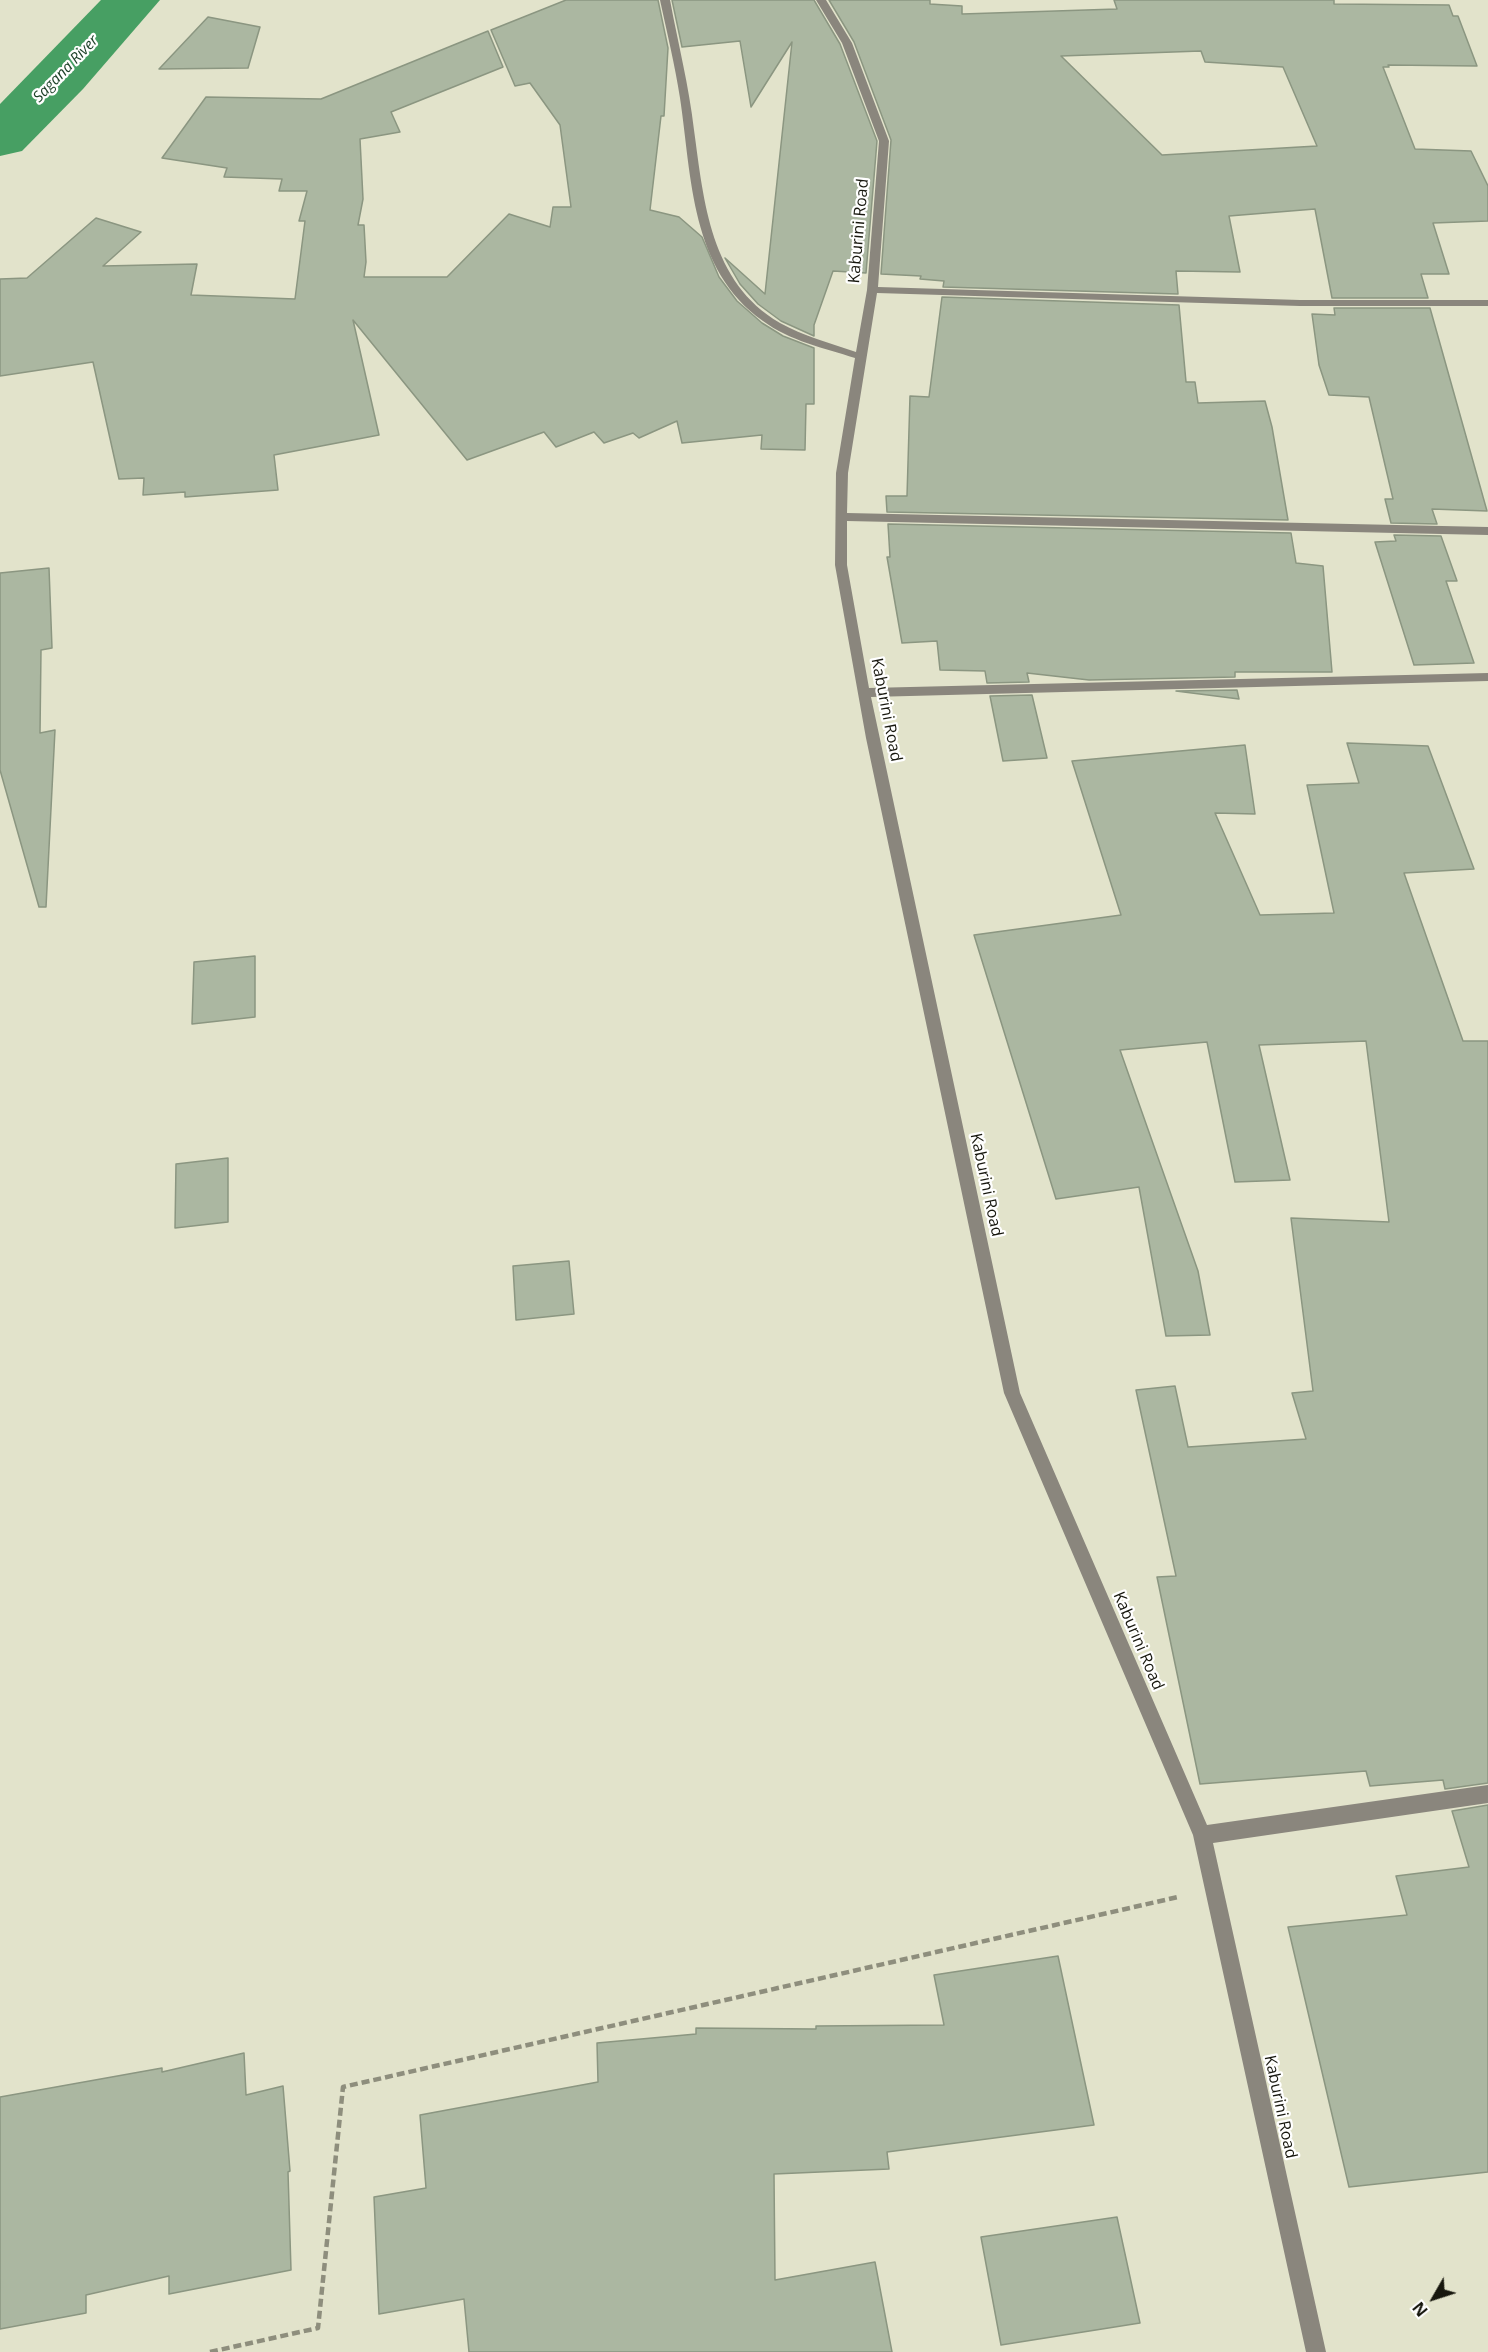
<!DOCTYPE html>
<html>
<head>
<meta charset="utf-8">
<style>
	body { margin:0 }
	#map { position:relative; width:1488px; height:2352px; overflow:hidden; background:#e2e3cb; font-family:"Open Sans",sans-serif }
	canvas { display:block }
	.north { position:absolute; left:1404px; top:2268px; width:60px; height:60px; -webkit-text-stroke:4px #fff; paint-order:stroke; rotate:231deg; font-size:16px; font-weight:700; line-height:24px; text-align:center; color:#17170e }
	.north::after { content:''; display:block; margin:auto; width:21px; height:27px; background:#17170e; clip-path:polygon(50% 0,100% 100%,50% 72%,0 100%) }
</style>
</head>
<body>
<div id="map">
<canvas width="1488" height="2352"></canvas>
<div class="north">N</div>
</div>
<script>
const ctx = document.querySelector('canvas').getContext('2d');
ctx.lineJoin = 'round';
function paint(path, color) { ctx.fillStyle = color; ctx.fill(path, 'evenodd'); }
function strokePath(path, color, width, dash) { ctx.strokeStyle = color; ctx.lineWidth = width; ctx.lineCap = dash ? 'butt' : 'round'; ctx.setLineDash(dash || []); ctx.stroke(path); }
function write(font, color, halo, rows, align = 'center') {
  ctx.font = font + ' "Open Sans",sans-serif'; ctx.lineWidth = 4.5; ctx.setLineDash([]); ctx.textBaseline = 'middle'; ctx.strokeStyle = halo; ctx.fillStyle = color; for (const [text, x, y, turn = 0] of rows) {
    ctx.save(); ctx.translate(x, y); ctx.rotate((+turn || 0) * Math.PI / 180); ctx.textAlign = isNaN(turn) ? turn : align; if (halo) ctx.strokeText(text, 0, 0); ctx.fillText(text, 0, 0); ctx.restore();
  }
}
paint(new Path2D(`
	M101,0H160L83,89L22,151L0,156V104Z`), '#479f63');
const building = new Path2D(`
	M566,0H658L668,48L664,116H661L650,210L679,217L702,237L719,277L737,301L762,323L783,336L814,348V404H806L805,450L761,449L762,435L682,443L677,421L639,438L633,433L604,443L594,432L556,447L544,432L467,460L353,320L379,435L274,455L278,490L185,497V492L143,495L144,478L119,479L93,362L0,376V279L27,278L96,218L141,232L103,266L197,264L191,295L295,299L305,221H299L307,191H279L282,179L224,177L227,168L162,158L206,97L321,99L488,31L503,67L391,112L400,132L360,139L363,199L358,225H364L366,262L364,277H447L509,214L550,227L553,207H571L560,125L530,83L515,86L491,30Z
	M672,0H814L840,44L877,141L866,273L833,271L814,325V336L781,321L758,304L740,284L725,258L765,294L792,42L751,107L740,41L682,47Z
	M829,0H930V4L962,6V14L1117,9L1114,0H1334V4L1449,5L1453,16H1458L1477,66L1388,65L1389,67H1383L1415,149L1471,151L1488,186V221L1433,223L1449,274H1421L1428,298H1332L1315,209L1229,216L1240,272L1176,271L1178,294L943,287L944,281L920,279L921,276L881,274L891,140L854,42ZM1201,51L1205,62L1283,67L1317,146L1162,155L1061,56Z
	M208,17L260,27L248,68L159,69Z
	M942,297L1179,305L1186,382H1195L1198,403L1265,401L1272,427L1288,520L887,512L886,496H907L910,396L929,397Z
	M1334,308H1430L1487,511L1432,509L1437,524L1391,523L1385,499H1393L1369,397L1329,395L1319,365L1312,314L1335,315Z
	M888,524L1291,533L1296,563L1323,566L1332,672H1235V677L1089,680L1027,673L1029,682L987,683L985,671L940,670L937,641L902,643L887,557H890Z
	M1394,535L1441,536L1457,581H1446L1474,663L1414,665L1375,542L1396,541Z
	M49,568L52,648L41,650L40,733L55,730L46,907H39L0,770V573Z
	M1237,690L1239,699L1176,691Z
	M1032,695L1047,758L1003,761L990,696Z
	M1347,743L1428,746L1474,869L1404,873L1463,1041H1488V1783L1445,1789L1443,1780L1370,1786L1366,1771L1200,1784L1157,1577L1176,1576L1136,1390L1175,1386L1188,1447L1306,1439L1292,1393L1313,1391L1291,1218L1389,1222L1366,1041L1259,1045L1290,1180L1235,1182L1207,1042L1120,1050L1198,1271L1210,1335L1166,1336L1139,1187L1056,1199L974,935L1121,915L1072,761L1245,745L1255,814L1215,813L1260,915L1334,913L1307,785L1359,783Z
	M255,956V1017L192,1024L194,962Z
	M228,1158V1222L175,1228L176,1164Z
	M569,1261L574,1314L516,1320L513,1266Z
	M1488,1805V2172L1349,2187L1288,1927L1407,1915L1396,1876L1469,1867L1452,1811Z
	M1058,1956L1094,2125L887,2152L889,2169L774,2174L775,2280L875,2262L892,2352H469L464,2299L379,2314L374,2197L426,2188L420,2115L598,2082L597,2043L696,2034V2028L816,2029V2026L944,2025L934,1975Z
	M244,2053L246,2095L283,2086L290,2171L288,2172L291,2270L169,2294V2276L86,2295V2313L0,2329V2097L162,2068V2072Z
	M1117,2217L1140,2323L1001,2345L981,2237Z`);
paint(building, '#abb7a1');
strokePath(building, '#8b9681', 1.5);
strokePath(new Path2D(`
	M210,2352L318,2328L343,2087L1178,1897`), '#8e8e7d', 4.5, [8, 4]);
paint(new Path2D(`
	M660,0H670C678,43 689,86 694,130C704,202 710,282 780,323C803,336 830,343 856,352L867,290L879,141L842,43L816,0H826L852,43L889,141L878,287L1300,300H1488V306H1300L877,293L848,473L847,513L1488,527V535L847,521V565L869,688L1488,673V681L871,697L1020,1393L1207,1825L1488,1785V1803L1213,1843L1326,2352H1306L1193,1835L1004,1393L866,738L835,565L836,473L855,358C824,348 790,341 763,321C690,269 692,178 680,98C675,65 667,33 660,0Z`), '#8a867d');
write('italic 15px', '#1b3f26', '#fff', [
	["Sagana River",66,69,-46]
]);
write('16px', '#17170e', '#fff', [
	["Kaburini Road",859,231,-85],
	["Kaburini Road",886,710,79],
	["Kaburini Road",986,1185,78],
	["Kaburini Road",1138,1641,67],
	["Kaburini Road",1280,2107,78]
]);
</script>
</body>
</html>
